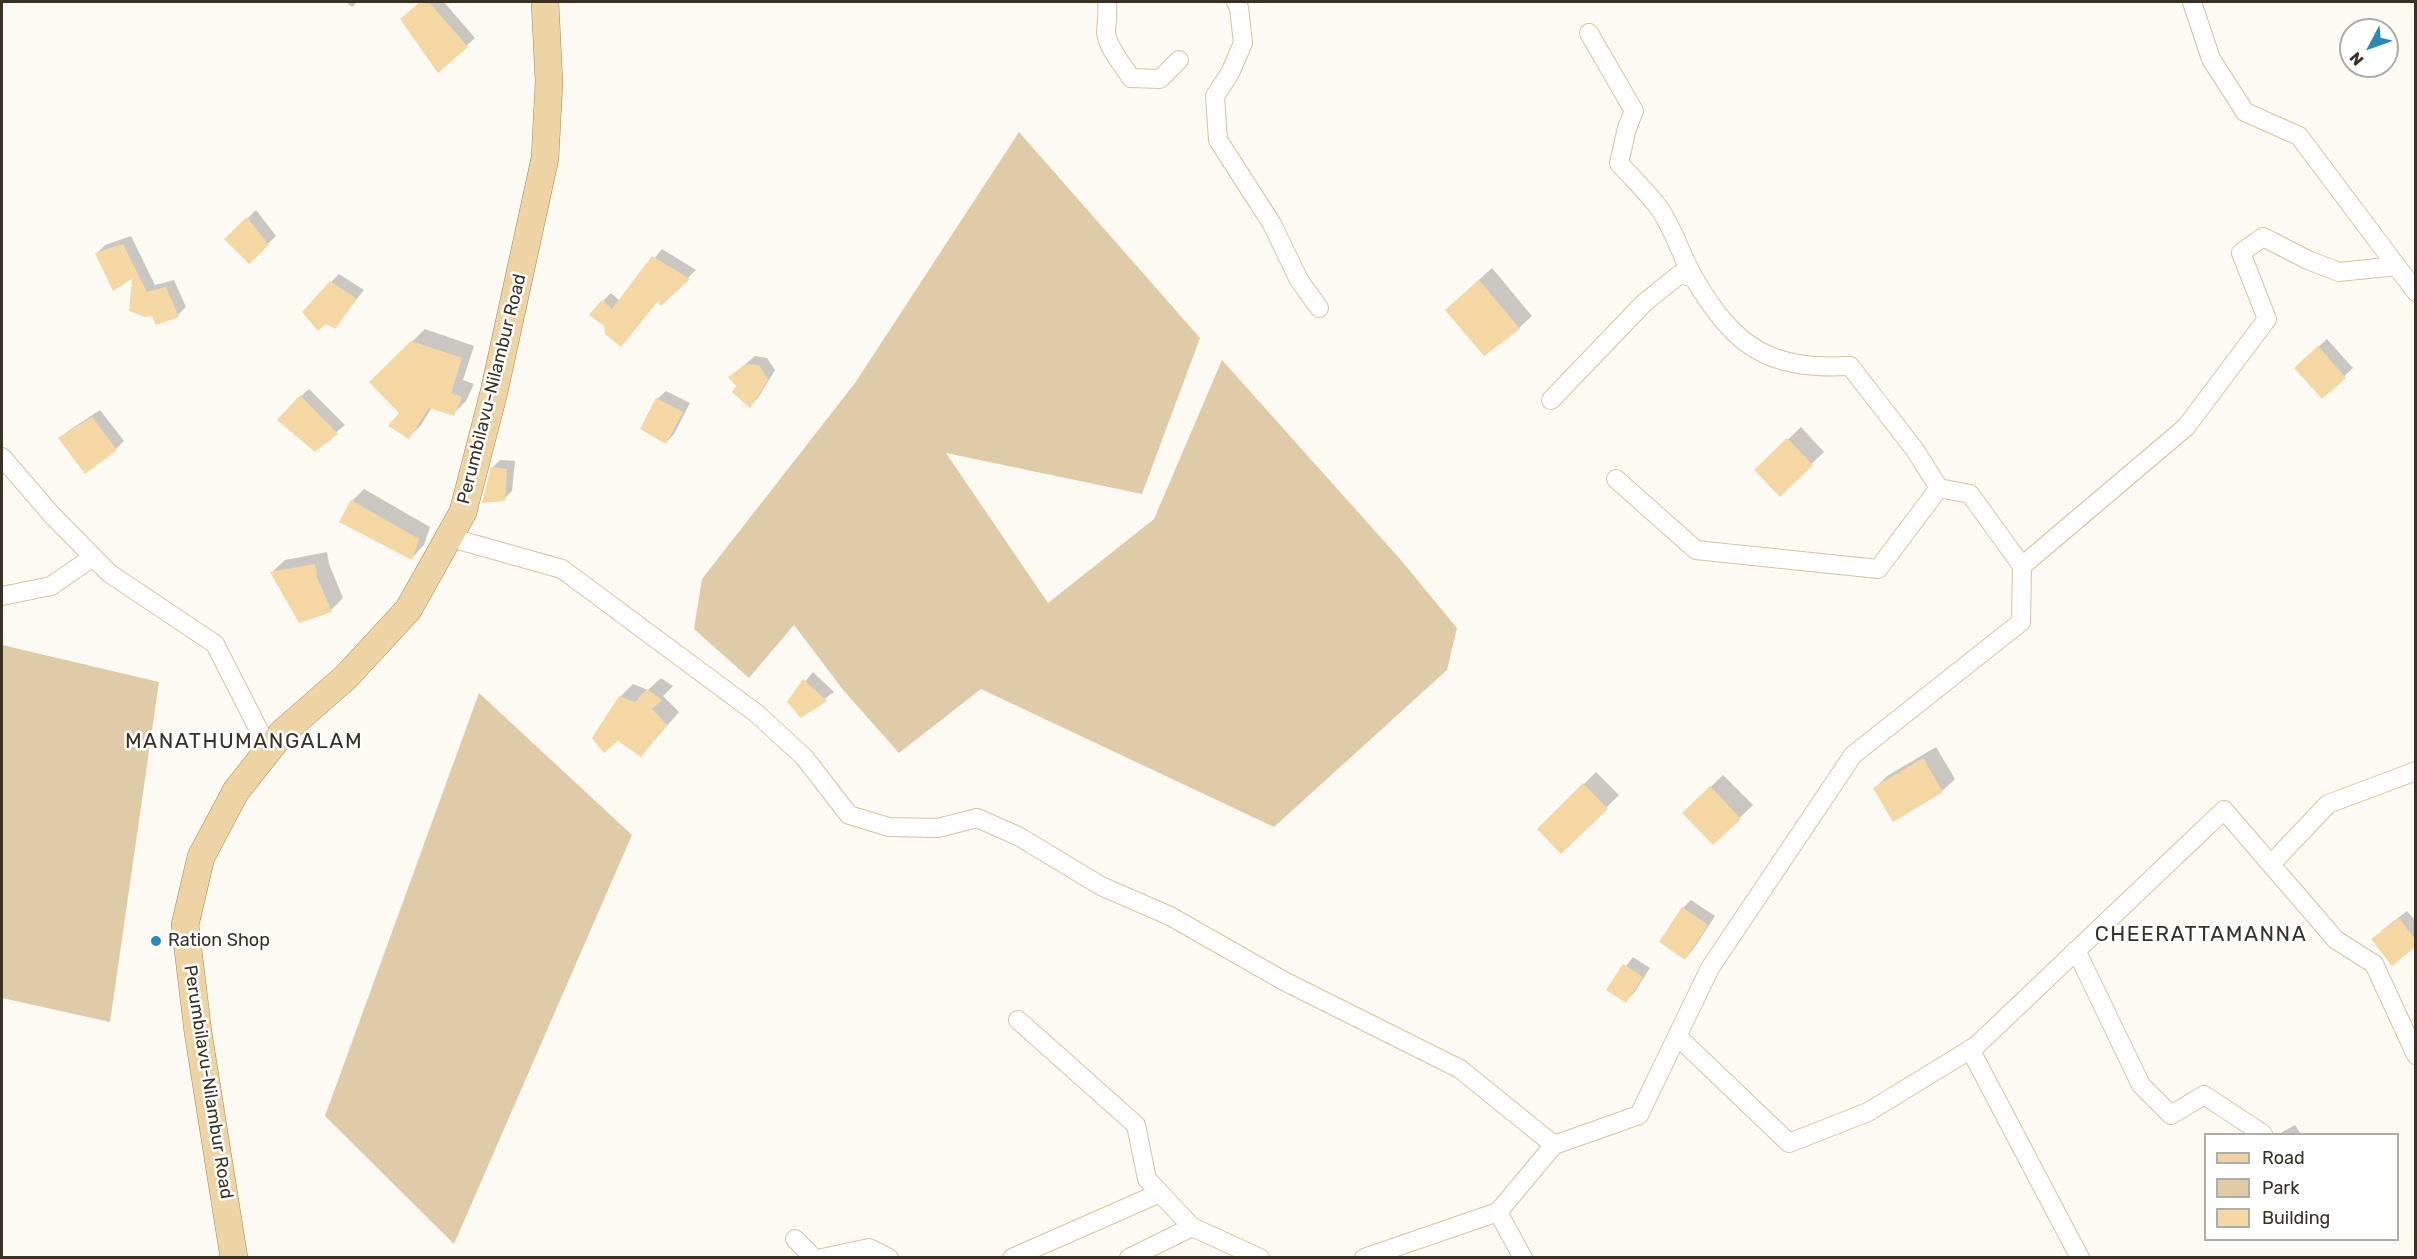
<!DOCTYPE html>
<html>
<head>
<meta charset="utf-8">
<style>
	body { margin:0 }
	#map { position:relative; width:2417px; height:1259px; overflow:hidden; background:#fdf9f3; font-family:Rubik,sans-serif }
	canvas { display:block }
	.frame { position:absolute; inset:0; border:3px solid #383124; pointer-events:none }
	.legend { position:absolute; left:2204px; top:1133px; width:195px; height:108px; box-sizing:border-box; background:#fff; border:2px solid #afada7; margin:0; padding:8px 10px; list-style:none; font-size:18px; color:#383124 }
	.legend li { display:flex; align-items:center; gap:12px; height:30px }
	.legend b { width:30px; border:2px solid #afada7 }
	.north { position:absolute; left:2339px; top:18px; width:60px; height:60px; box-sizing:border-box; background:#fff; border:2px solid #afada7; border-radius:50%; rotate:229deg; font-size:16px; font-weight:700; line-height:24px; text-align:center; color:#383124 }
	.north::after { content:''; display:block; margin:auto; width:21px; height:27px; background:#2889b4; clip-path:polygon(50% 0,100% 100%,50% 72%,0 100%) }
</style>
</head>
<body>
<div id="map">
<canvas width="2417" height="1259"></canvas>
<div class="frame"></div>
<ul class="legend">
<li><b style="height:8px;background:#eed4a4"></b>Road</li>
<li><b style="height:16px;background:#dfcba8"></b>Park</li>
<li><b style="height:16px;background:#f4d7a3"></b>Building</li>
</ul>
<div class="north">N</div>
</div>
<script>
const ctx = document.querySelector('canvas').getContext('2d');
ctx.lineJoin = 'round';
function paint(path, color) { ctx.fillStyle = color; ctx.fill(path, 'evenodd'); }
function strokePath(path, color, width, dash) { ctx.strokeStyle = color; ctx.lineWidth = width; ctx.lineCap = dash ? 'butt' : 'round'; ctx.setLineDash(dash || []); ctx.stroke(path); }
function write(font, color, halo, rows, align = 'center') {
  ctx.font = font + ' Rubik,sans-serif'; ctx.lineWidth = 5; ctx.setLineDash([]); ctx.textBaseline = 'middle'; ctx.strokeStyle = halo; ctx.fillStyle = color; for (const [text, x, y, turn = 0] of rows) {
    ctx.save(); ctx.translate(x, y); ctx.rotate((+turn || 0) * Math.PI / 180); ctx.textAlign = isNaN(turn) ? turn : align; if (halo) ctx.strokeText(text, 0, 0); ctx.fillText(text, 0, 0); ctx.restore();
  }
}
paint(new Path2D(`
	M1019,132L1200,338L1142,494L946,453L1048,603L1154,519L1222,360L1400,559L1457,628L1447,670L1274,827L981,689L899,753L844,691L794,625L749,678L694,629L702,579L855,383Z
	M2,645L159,682L110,1022L2,998Z
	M479,693L632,835L454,1244L325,1116Z`), '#dfcba8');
paint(new Path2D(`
	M346,2H357L352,7Z
	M421,2H444L475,38L438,71L410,11Z
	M256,210L276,236L249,262L226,239Z
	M131,236L155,285L174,280L186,307L178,315L157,323L134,276L97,253L105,245Z
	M662,249L696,270L661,304L659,300L621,345L603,301L611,293L620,301Z
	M1492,268L1532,316L1519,328L1485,354L1459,298Z
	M339,274L364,290L334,327L331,282Z
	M425,329L474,346L463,380L474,384L466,401L453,414L432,407L421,425L409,437L401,413L371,382Z
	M2327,339L2353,368L2322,397L2304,360Z
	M755,356L767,358L775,370L758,398L750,406L730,377Z
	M309,389L345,425L315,450L301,396Z
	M666,391L690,403L674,434L666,443L657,399Z
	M100,410L124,441L116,449L60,439L68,431Z
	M1801,427L1824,452L1780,494L1756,470Z
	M500,460L515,461L512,491L504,499L492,468Z
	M364,489L430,527L424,545L412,558L352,501Z
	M327,552L329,564L343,598L331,610L272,572L285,560Z
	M813,672L834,692L801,716L789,701Z
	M661,678L673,686L663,696L679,712L653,742L618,739L620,697L633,684L648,690Z
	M1936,747L1955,779L1942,791L1875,788L1887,776Z
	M1596,772L1619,795L1561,852L1539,829Z
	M1723,775L1753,805L1713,843L1684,813Z
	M1691,900L1715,916L1693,950L1685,958L1683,908Z
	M2407,911L2416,921V945L2392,963L2381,931Z
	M1633,957L1650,968L1634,993L1626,1001L1608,990Z
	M2295,1125L2301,1134H2279Z`), '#0003');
paint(new Path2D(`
	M420,2H429L468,47L438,73L400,19Z
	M247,217L269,245L249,264L224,239Z
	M123,244L147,292L166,287L179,317L156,325L152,316L145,317L129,311L132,279L113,291L95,253Z
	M652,256L690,279L661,306L658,301L621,347L605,334L604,326L589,315L602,300L612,309Z
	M1479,280L1520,329L1484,356L1445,310Z
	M330,281L357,299L335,329L326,324L318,331L302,312Z
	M411,341L462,358L451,393L462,397L454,416L429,408L409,439L388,426L399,413L369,382Z
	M2318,346L2346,378L2322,399L2294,368Z
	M746,364L759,365L768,380L750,408L732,392L736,386L728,377Z
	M300,395L338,434L315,452L277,420Z
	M656,398L683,412L666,444L640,429Z
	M92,417L117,450L85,474L58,438Z
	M1787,438L1813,465L1780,497L1754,470Z
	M491,467L507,469L505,501L482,503Z
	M351,500L419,539L412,560L339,522Z
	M315,564L317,577L332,612L299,623L270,572Z
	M803,679L827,701L801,718L787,702Z
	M647,689L662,700L652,709L667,725L641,757L618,741L604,753L592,738L619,696L635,702Z
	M1923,758L1943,792L1893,822L1873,788Z
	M1583,783L1608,809L1561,854L1537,829Z
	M1710,786L1741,819L1713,845L1682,813Z
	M1682,907L1708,925L1685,960L1659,942Z
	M2399,918L2415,939V947L2392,966L2371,939Z
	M1623,964L1643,977L1626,1003L1606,990Z`), '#f4d7a3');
const minor = new Path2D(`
	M1107,2C1108,12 1107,21 1106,31C1106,46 1123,65 1131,78L1160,79L1179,60
	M1236,2L1239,8L1243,43L1230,73L1215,96L1218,140L1272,224L1299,280L1319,308
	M2192,2L2211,59L2245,112L2299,136L2416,292
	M1589,33L1634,111L1627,128L1619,163C1632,178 1647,192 1659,208C1674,229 1681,256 1694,278C1735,348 1769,370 1850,366L1915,450L1939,488
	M1551,400L1644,303L1680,274L1694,278
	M2,457L51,514L109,573L215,644L269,750
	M448,537L562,569L756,713L804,757L849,815L889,827L938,828L977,818L1018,836L1101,886L1170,916L1284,981L1460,1069L1554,1145L1639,1115L1710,968L1853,755L2021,622L2022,566L1970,494L1939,488L1878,569L1696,550L1616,479
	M2022,566L2186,427L2267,319L2241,253L2263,237L2308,260L2339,272L2397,266
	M2,596L51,586L93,557
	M2272,863L2328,804L2416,771
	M2076,950L2141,1085L2171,1115L2204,1095L2263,1134
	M1018,1020L1136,1125L1147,1179L1192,1227
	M1677,1036L1789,1143L1868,1112L1976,1046L2224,810L2336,940L2374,964L2416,1055
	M1970,1049L2080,1258
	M1498,1212L1523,1258
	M795,1239L814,1258
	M822,1258L869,1248L889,1258
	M1012,1258L1160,1193
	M1129,1258L1192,1227L1260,1258
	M1364,1258L1498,1212L1554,1145`);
const primary = new Path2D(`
	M234,1258L198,1032L185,925L201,857L236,791L282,733L346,677L408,610L463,512L494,392L545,158L549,82L545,2`);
strokePath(minor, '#d6c4a3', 20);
strokePath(primary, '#a68850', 28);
strokePath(minor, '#fff', 18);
strokePath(primary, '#eed4a4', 27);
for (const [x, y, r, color] of [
	[156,941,6,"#2889b4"]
]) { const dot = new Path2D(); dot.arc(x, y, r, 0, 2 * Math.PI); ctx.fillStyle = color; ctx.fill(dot); strokePath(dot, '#fff', 2); }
write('18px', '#383124', '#fff', [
	["Perumbilavu-Nilambur Road",492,389,-76],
	["Perumbilavu-Nilambur Road",208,1082,81]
]);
write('18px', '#383124', '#fff', [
	["Ration Shop",168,941]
], 'left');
ctx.letterSpacing = '1.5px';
write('21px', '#383124', '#fff', [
	["MANATHUMANGALAM",244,742],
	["CHEERATTAMANNA",2201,935]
]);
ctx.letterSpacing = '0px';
</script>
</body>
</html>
